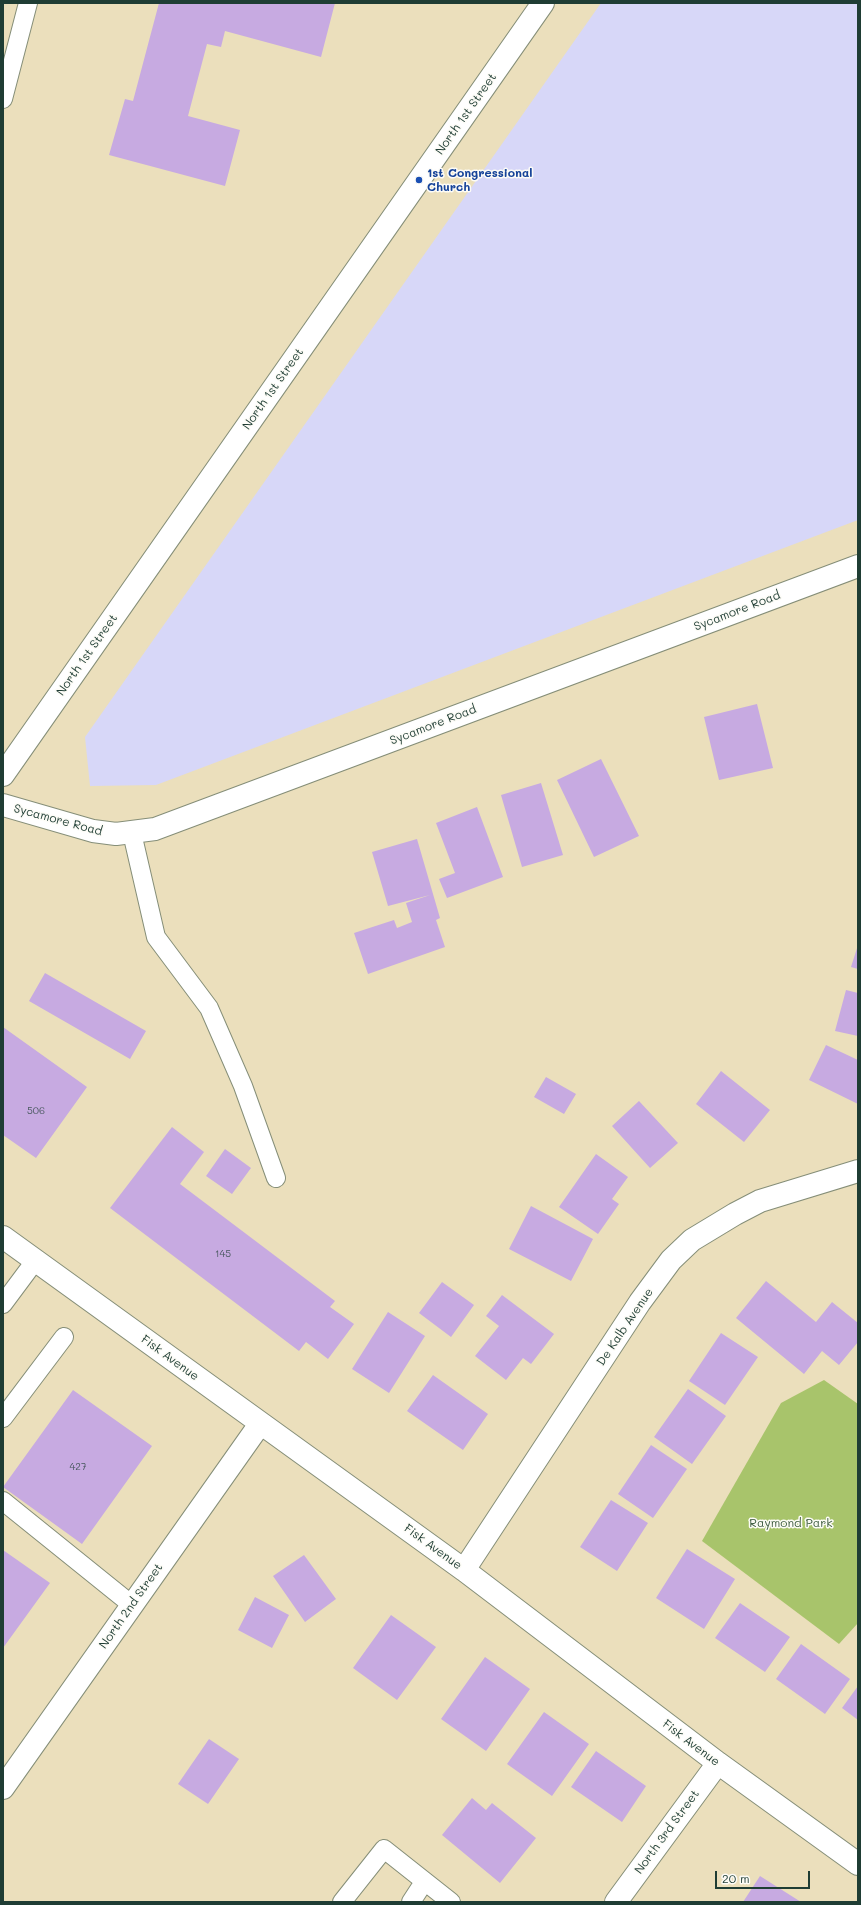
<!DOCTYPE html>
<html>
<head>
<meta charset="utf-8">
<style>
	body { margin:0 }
	#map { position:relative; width:861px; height:1905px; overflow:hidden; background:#ebdfbc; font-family:Mali,sans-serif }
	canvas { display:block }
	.frame { position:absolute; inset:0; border:4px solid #1f3d34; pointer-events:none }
	.scale { position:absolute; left:715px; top:1871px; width:95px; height:18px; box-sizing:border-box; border:2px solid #1f3d34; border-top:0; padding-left:5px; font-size:12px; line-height:14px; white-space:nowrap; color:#1f3d34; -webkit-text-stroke:3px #fdfcf7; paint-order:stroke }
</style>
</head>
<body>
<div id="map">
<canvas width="861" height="1905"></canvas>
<div class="frame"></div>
<div class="scale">20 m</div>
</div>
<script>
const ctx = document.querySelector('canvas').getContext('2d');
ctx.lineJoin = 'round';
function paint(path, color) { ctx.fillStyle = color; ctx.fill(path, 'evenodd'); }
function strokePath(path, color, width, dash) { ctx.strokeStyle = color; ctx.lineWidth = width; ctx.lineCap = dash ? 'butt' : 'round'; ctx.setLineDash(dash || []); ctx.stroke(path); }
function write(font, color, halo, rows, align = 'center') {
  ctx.font = font + ' Mali,sans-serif'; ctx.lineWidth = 3; ctx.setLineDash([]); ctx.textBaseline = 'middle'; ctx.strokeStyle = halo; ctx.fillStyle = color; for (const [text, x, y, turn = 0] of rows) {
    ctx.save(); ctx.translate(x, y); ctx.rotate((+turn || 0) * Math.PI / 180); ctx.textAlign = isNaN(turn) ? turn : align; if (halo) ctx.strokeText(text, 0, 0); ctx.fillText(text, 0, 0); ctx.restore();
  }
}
paint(new Path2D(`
	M601,3H858V520L156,785L90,786L85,737Z`), '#d7d7f8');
paint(new Path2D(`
	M824,1380L858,1404V1623L839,1644L702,1541L781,1403Z`), '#a8c46b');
paint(new Path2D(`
	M159,3H335L321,57L225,31L221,47L207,44L188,116L240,130L225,186L109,155L125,99L133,101Z
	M757,704L773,768L719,780L704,717Z
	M601,759L639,836L594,857L557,780Z
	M541,783L563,855L522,867L501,795Z
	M477,807L503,877L447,898L439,879L455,873L436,823Z
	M417,839L440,918L436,920L445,947L368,974L354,933L394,920L397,928L412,922L406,903L430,895L388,906L372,852Z
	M858,945V969L851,967Z
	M45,973L146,1031L130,1059L29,1001Z
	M846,990L858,993V1036L835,1031Z
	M3,1027L87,1087L36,1158L3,1135Z
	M826,1045L858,1060V1104L809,1080Z
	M721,1071L770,1110L744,1142L696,1104Z
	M546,1077L576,1094L564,1114L534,1097Z
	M639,1101L678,1143L650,1168L612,1126Z
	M172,1127L204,1152L180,1184L335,1301L330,1307L354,1324L328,1359L306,1342L299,1351L110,1208Z
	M225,1149L251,1168L232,1194L206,1176Z
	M596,1154L628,1177L612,1199L619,1204L598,1234L559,1207Z
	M531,1206L593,1239L571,1281L509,1249Z
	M766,1281L816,1322L832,1302L858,1323V1342L839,1365L822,1351L804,1374L736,1318Z
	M442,1282L474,1305L451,1337L419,1313Z
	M502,1295L554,1334L531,1364L523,1358L506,1380L475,1356L499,1326L486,1316Z
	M388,1312L425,1336L389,1393L352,1369Z
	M721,1333L758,1357L725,1405L689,1381Z
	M433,1375L488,1414L463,1450L407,1411Z
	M688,1389L726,1416L692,1464L654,1437Z
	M73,1390L152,1446L82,1544L3,1487Z
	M651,1445L687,1469L653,1518L618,1494Z
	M611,1500L648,1523L617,1571L580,1547Z
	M687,1549L735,1579L704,1629L656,1598Z
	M3,1550L50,1583L3,1648Z
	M304,1555L336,1599L305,1622L273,1576Z
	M255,1597L289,1615L272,1648L238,1630Z
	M740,1603L790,1637L765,1672L715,1638Z
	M391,1615L436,1647L397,1700L353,1668Z
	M801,1644L850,1679L825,1714L776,1679Z
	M485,1657L530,1689L486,1751L441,1719Z
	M858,1686V1720L842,1708Z
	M544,1712L589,1744L552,1796L507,1764Z
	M209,1739L239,1759L208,1804L178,1784Z
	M596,1751L646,1786L622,1822L571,1787Z
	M472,1798L486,1810L492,1803L536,1838L500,1883L442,1835Z
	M760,1876L801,1902H743Z`), '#c7aae1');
const service = new Path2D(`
	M3,99L28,3
	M132,833L156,937L209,1008L243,1086L276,1178
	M3,1304L35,1261
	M3,1418L64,1337
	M3,1501L132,1605
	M342,1902L384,1849L451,1902
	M411,1902L424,1882`);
const minor = new Path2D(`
	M3,805L93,831L116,834L155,829L858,566
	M3,1237L464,1570L718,1763L858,1864
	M464,1570L640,1302L671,1260L692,1240L735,1214L760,1201L858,1171
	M3,1788L260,1424
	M616,1902L718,1763`);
const tertiary = new Path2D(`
	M3,775L543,3`);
strokePath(service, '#858e78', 20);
strokePath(minor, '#858e78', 24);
strokePath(tertiary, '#858e78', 24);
strokePath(service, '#fff', 18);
strokePath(minor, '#fff', 22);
strokePath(tertiary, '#fff', 22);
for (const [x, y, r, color] of [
	[419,180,4,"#1a4fb4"]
]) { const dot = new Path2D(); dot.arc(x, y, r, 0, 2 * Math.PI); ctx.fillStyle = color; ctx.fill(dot); strokePath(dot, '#fdfcf7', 1.5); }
write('10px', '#49585f', null, [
	["506",36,1111],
	["145",223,1254],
	["427",78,1467]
]);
write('12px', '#1f3d34', '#fdfcf7', [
	["North 1st Street",466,114,-55],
	["North 1st Street",273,389,-55],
	["Sycamore Road",737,611,-21],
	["North 1st Street",87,655,-55],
	["Sycamore Road",433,725,-21],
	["Sycamore Road",58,820,15],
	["De Kalb Avenue",625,1327,-56],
	["Fisk Avenue",170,1358,36],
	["Fisk Avenue",433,1547,36],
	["North 2nd Street",131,1606,-55],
	["Fisk Avenue",691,1743,37],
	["North 3rd Street",667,1832,-54]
]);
write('bold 12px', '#164399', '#fdfcf7', [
	["1st Congressional",427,173],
	["Church",427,187]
], 'left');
write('12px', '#415f42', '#fdfcf7', [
	["Raymond Park",791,1523]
]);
</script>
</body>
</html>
